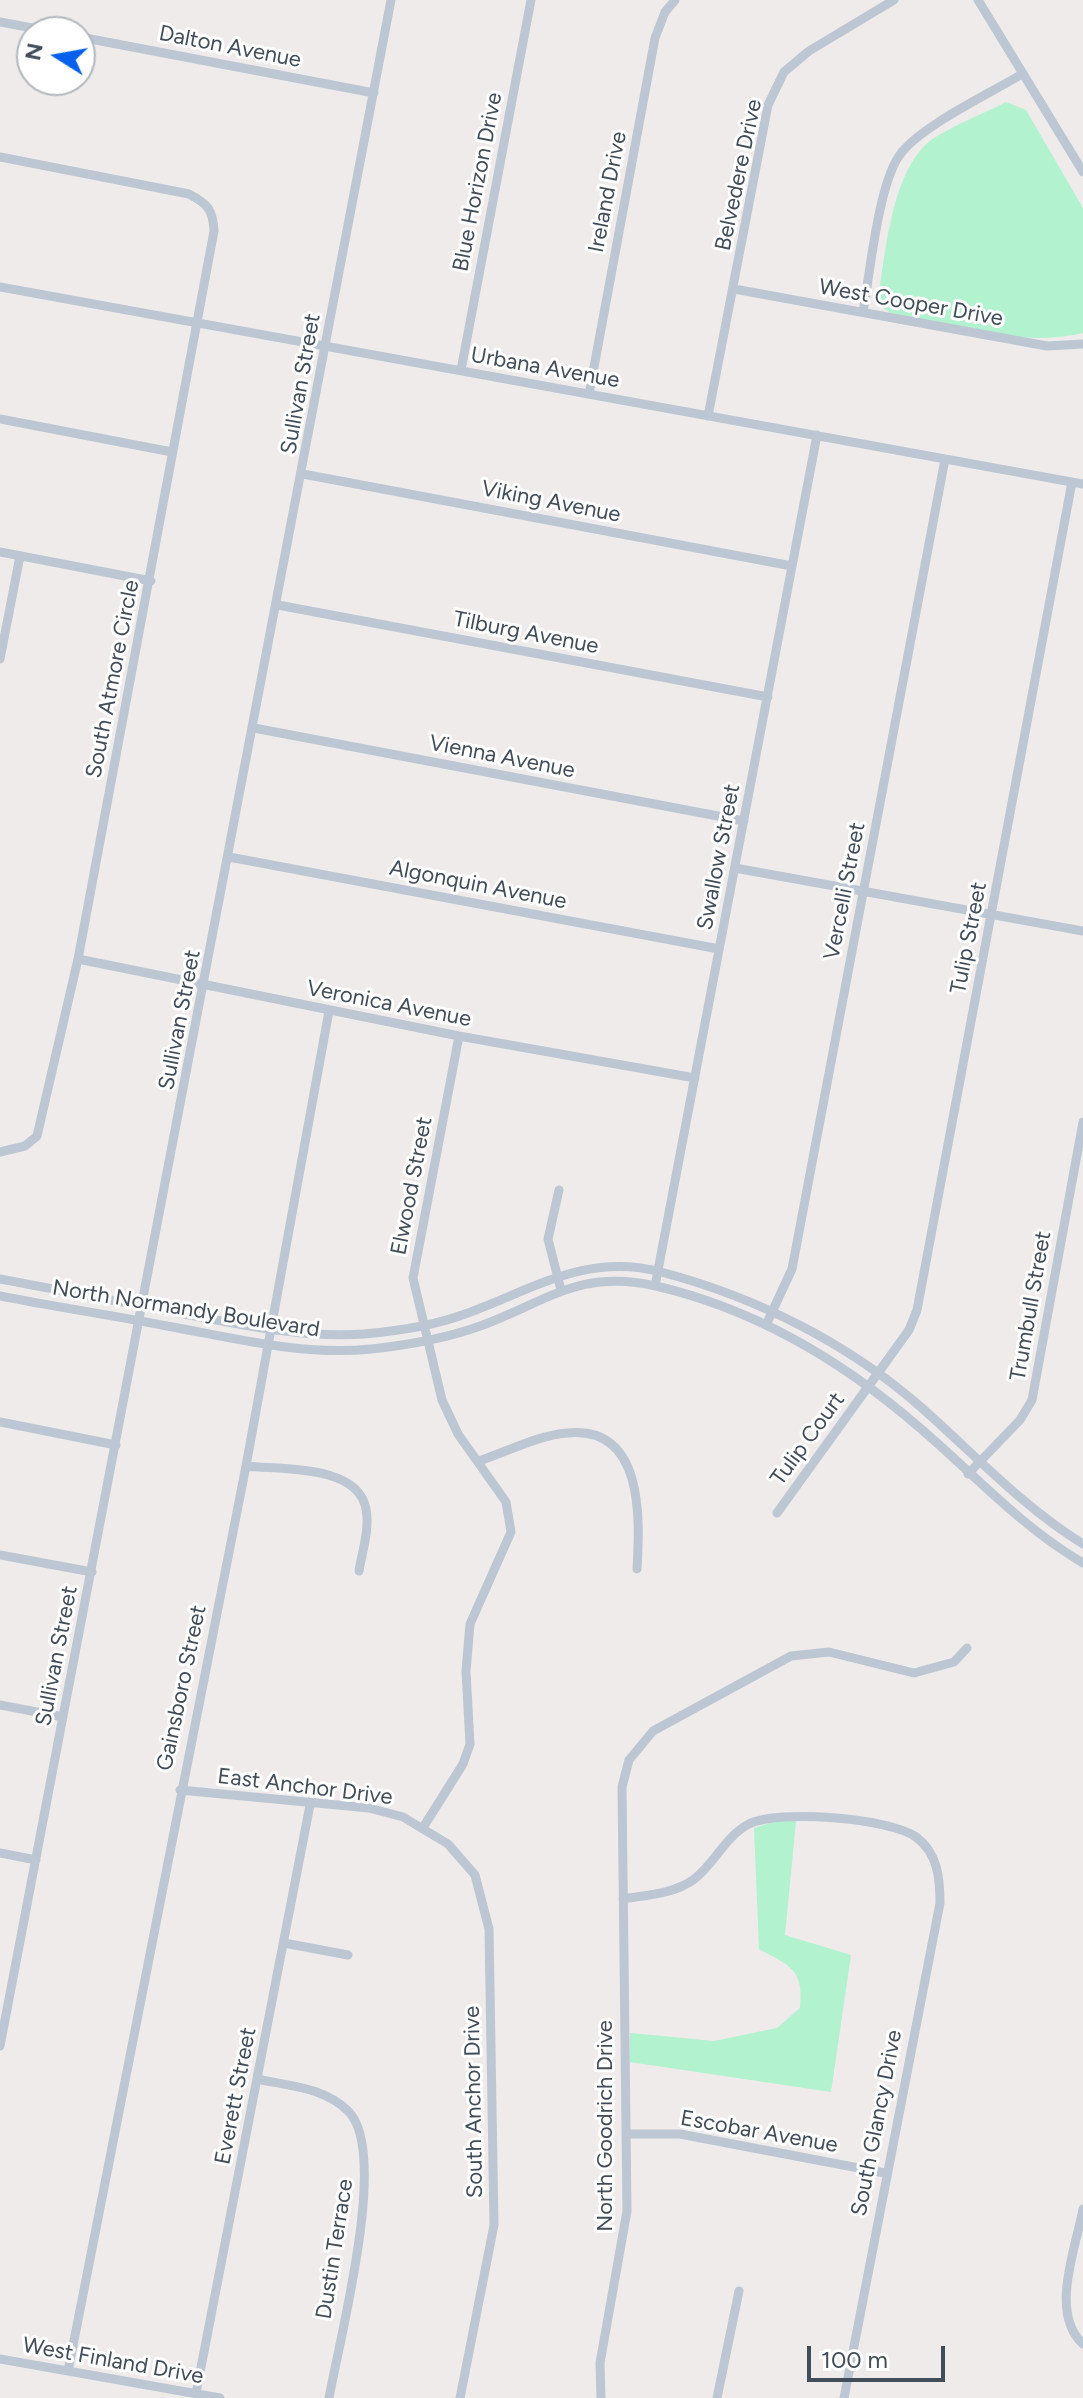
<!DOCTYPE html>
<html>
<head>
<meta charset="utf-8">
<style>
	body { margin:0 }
	#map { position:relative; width:1083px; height:2398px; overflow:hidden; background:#eeebea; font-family:Figtree,sans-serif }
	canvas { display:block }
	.north { position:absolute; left:16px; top:16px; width:80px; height:80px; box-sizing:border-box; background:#fff; border:2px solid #b3b8bd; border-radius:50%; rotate:281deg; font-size:22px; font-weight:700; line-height:32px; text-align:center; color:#424d5a }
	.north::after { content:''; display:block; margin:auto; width:28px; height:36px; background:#0761ec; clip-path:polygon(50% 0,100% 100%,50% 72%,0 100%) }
	.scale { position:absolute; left:807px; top:2346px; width:138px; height:36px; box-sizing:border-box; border:4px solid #424d5a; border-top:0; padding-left:10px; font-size:24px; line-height:28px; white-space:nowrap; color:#424d5a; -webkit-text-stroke:6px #fff; paint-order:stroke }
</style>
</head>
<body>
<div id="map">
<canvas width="1083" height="2398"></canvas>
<div class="north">N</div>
<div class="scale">100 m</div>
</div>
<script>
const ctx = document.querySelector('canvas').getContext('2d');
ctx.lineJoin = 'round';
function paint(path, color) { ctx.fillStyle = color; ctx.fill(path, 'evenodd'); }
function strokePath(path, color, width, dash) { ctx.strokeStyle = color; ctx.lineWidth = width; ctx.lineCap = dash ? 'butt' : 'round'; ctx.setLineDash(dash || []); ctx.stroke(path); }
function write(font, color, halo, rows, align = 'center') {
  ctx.font = font + ' Figtree,sans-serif'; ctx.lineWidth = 6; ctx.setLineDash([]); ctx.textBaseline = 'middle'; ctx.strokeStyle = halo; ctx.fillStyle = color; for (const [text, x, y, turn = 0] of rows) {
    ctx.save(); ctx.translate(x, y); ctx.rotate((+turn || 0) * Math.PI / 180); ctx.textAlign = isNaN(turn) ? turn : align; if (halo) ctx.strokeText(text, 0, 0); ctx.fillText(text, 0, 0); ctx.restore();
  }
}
paint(new Path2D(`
	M1006,102L1026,110L1083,208V333C1022,348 951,325 891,313L877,304C886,256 890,168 934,138C956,124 983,114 1006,102Z
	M780,1820L796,1821L785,1935L851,1955L831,2092L630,2062V2033L714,2041L777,2028L800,2008C804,1969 790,1966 759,1949L754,1828Z`), '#b2f2ce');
strokePath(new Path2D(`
	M978,0L1083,172
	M0,22L54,32
	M80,37L374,93
	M0,157L189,194C208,204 213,210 214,231L78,959L37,1136L25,1146L0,1152
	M0,287L1083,484
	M734,289L1047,346L1083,344
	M863,312C870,273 878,187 899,156C918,127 991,93 1022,74
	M461,370L531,0
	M589,394L655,38L665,12L675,0
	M708,416L768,105L784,72L809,51L894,0
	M0,419L172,452
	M303,474L792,566
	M0,552L151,581
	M278,605L768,697
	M0,659L20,556
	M254,728L744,821
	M229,857L719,949
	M735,868L1083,931
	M78,959L459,1036L695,1078
	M559,1190L548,1239L561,1290
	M0,1279C64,1291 127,1303 190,1315C248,1326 305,1338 364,1334C398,1331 433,1326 465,1314C532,1290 587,1252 661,1272C756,1297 848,1343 922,1408C975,1455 1022,1506 1083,1544
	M655,1286L817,435
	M0,1296C55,1307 111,1315 167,1326C234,1338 302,1356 371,1349C409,1345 448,1338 483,1325C549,1300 581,1269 656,1286C755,1309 844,1362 920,1428C975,1475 1020,1526 1083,1563
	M766,1325L792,1269L945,459
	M0,1422L116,1445
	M479,1461C506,1452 539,1435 567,1433C644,1425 640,1518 637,1569
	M246,1466C281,1470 358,1464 366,1509C370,1529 362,1552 359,1571
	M968,1474L1020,1420L1032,1400L1083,1122
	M777,1513L909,1330L917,1310L1072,482
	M0,1555L92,1572
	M0,1705L63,1717
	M180,1790L369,1808L403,1817L448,1844L475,1875L489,1929L494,2225L460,2398
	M424,1826L463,1764L470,1744L466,1671L470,1624L511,1532L506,1502L458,1434L442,1400L413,1278L459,1036
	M0,1853L36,1860
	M623,1899C646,1895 673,1894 693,1880C714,1865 725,1836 749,1824C778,1809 890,1818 916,1837C938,1853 940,1879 940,1903L844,2398
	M284,1943L348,1955
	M0,2046L391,0
	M257,2079C289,2086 324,2087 348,2111C390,2151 339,2341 329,2398
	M626,2134H680L885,2173
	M1083,2209C1076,2248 1049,2313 1083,2344
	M0,2359L220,2398
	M68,2371L246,1466L329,1011
	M196,2393L310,1805
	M601,2398L600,2363L627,2211L622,1787L629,1760L653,1731L791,1656L829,1652L914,1673L954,1662L967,1648
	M717,2398L739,2291`), '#bcc7d3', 9);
write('22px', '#424d5a', '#fff', [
	["Dalton Avenue",230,47,11],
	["Belvedere Drive",739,175,-78],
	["Blue Horizon Drive",478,182,-79],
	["Ireland Drive",608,192,-79],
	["West Cooper Drive",911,303,10],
	["Urbana Avenue",545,368,10],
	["Sullivan Street",301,384,-80],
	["Viking Avenue",551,502,11],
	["Tilburg Avenue",526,633,11],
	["South Atmore Circle",113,679,-79],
	["Vienna Avenue",502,757,11],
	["Swallow Street",719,857,-79],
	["Algonquin Avenue",478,885,11],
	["Vercelli Street",845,891,-79],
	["Tulip Street",969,938,-79],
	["Veronica Avenue",389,1004,11],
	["Sullivan Street",180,1020,-79],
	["Elwood Street",412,1186,-79],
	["Trumbull Street",1031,1306,-80],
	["North Normandy Boulevard",186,1309,9],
	["Tulip Court",808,1439,-54],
	["Sullivan Street",57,1656,-79],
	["Gainsboro Street",182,1688,-78],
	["East Anchor Drive",305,1787,7],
	["Everett Street",236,2096,-79],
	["South Anchor Drive",474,2102,-91],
	["South Glancy Drive",877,2123,-79],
	["North Goodrich Drive",606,2126,-90],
	["Escobar Avenue",759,2132,10],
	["Dustin Terrace",335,2249,-81],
	["West Finland Drive",113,2361,10]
]);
</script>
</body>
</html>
